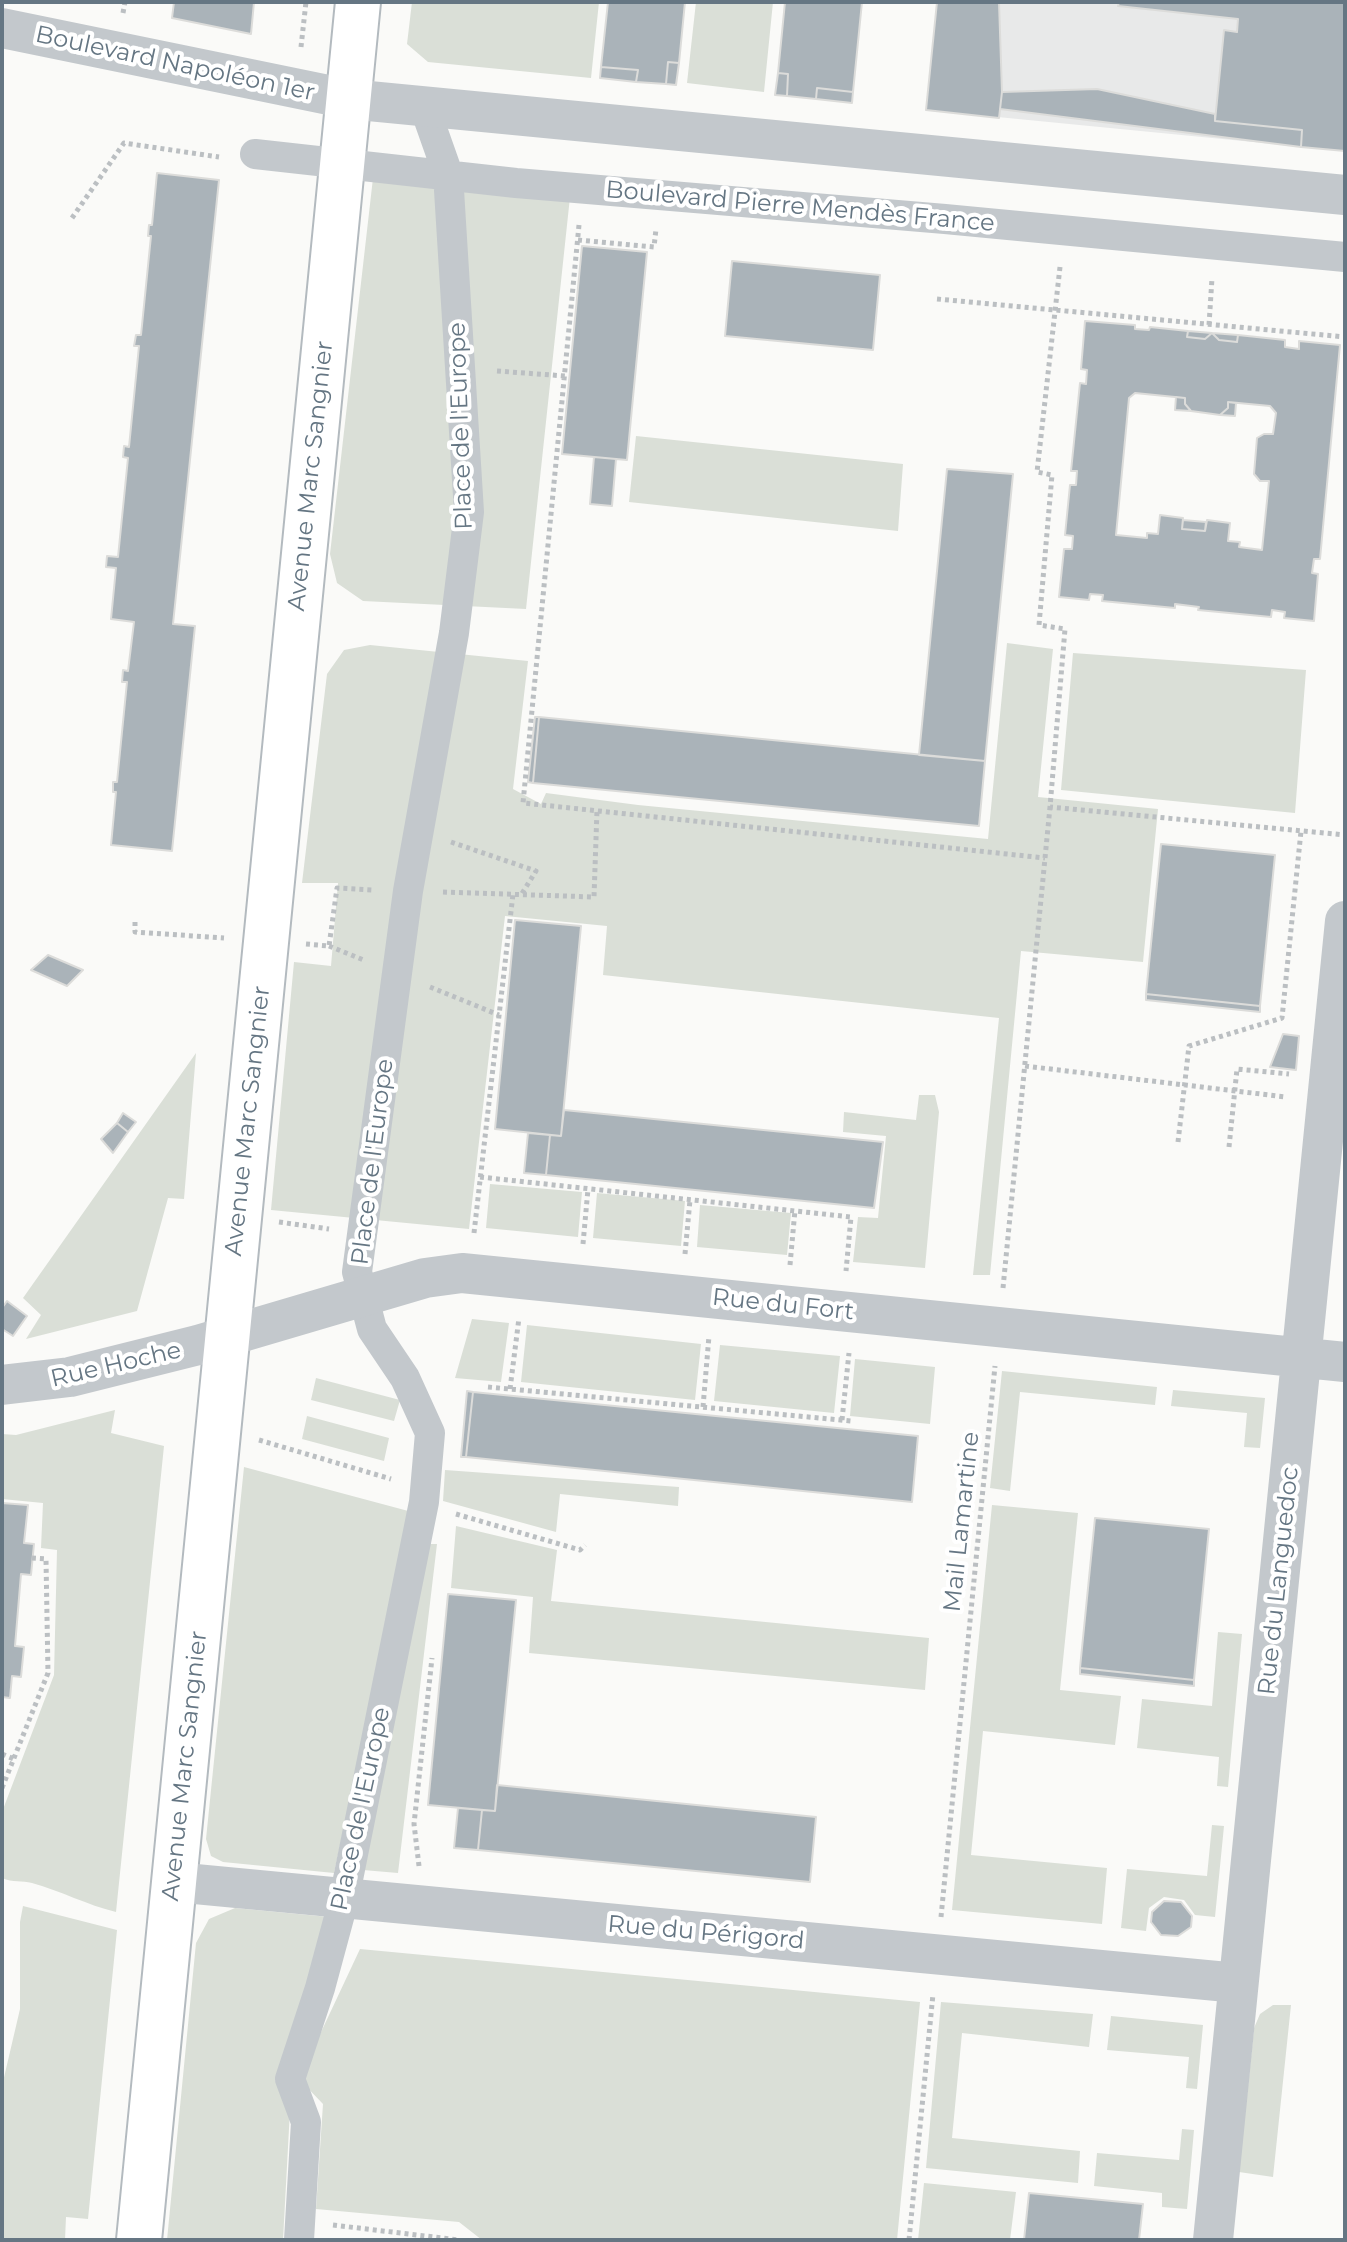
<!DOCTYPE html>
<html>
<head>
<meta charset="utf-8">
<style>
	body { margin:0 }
	#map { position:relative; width:1347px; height:2242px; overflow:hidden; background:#fafaf8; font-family:Montserrat,sans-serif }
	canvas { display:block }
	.frame { position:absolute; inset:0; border:4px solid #657683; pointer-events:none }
</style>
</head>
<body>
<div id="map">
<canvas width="1347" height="2242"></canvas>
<div class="frame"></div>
</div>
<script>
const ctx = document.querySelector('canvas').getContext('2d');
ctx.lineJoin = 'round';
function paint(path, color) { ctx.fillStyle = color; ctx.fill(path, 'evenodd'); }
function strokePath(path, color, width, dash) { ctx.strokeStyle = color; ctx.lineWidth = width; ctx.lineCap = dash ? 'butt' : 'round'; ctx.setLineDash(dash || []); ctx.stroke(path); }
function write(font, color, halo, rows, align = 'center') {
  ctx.font = font + ' Montserrat,sans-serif'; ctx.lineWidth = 8; ctx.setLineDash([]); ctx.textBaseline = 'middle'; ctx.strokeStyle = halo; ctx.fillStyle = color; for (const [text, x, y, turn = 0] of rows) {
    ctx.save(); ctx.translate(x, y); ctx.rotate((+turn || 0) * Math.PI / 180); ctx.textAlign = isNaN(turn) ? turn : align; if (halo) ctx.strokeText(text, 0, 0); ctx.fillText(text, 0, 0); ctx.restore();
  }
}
paint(new Path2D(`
	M937,2H1345V151L926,110Z`), '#e8e9e9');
paint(new Path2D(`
	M412,2H599L591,78L428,62L407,44Z
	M696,2H773L764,92L687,83Z
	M373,178L570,197L526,609L363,601L337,583L330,554Z
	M636,436L903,464L898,531L629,502Z
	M1007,643L1053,649L1038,797L1158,809L1143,962L1021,951L990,1275H973L999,1018L603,975L607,926L505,916L469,1229L271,1210L294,962L331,966L338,883H302L327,674L344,650L370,645L528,661L513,789L541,804L546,793L638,805L988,839Z
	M1073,653L1306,670L1295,813L1061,790Z
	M196,1053L184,1199L168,1198L137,1311L26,1339L41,1315L23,1298Z
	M919,1095H935L939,1112L925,1268L853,1262L858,1217L878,1218L886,1136L843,1132L844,1112L916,1120Z
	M490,1184L582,1192L578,1237L486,1228Z
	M597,1193L685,1201L681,1246L593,1238Z
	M700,1205L791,1213L787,1255L697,1247Z
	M472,1319L509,1323L501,1382L455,1378Z
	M527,1325L701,1344L695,1400L521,1382Z
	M720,1345L840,1356L834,1413L714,1401Z
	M855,1359L935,1367L930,1424L850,1416Z
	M1002,1371L1157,1387L1155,1405L1020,1392L1010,1491L990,1488Z
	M316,1378L400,1400L394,1421L311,1400Z
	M1173,1390L1265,1398L1260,1448L1244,1447L1247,1413L1171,1406Z
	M115,1410L111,1433L164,1446L116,1912C87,1905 61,1891 32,1883C22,1880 13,1883 2,1878V1812L54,1675L57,1550L41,1548L43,1503L2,1499V1434L16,1435Z
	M307,1416L389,1438L384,1461L302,1439Z
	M244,1467L412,1512L334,1873L223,1862L211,1856L206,1839Z
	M445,1470L679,1487L678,1506L560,1494L556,1532L443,1501Z
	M992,1505L1078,1513L1060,1690L1121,1696L1115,1745L983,1731L971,1855L1107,1868L1102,1924L952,1910Z
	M456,1526L557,1550L551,1601L929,1638L925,1690L529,1653L533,1597L451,1588Z
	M429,1544H437L398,1873L363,1870Z
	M1218,1632L1242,1634L1228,1787L1217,1786L1219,1757L1137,1748L1142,1699L1212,1706Z
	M1212,1825L1224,1826L1215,1917L1195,1915L1184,1900L1164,1897L1149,1908L1146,1931L1121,1928L1127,1869L1207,1876Z
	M23,1906L117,1930L88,2219L66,2217L65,2240H2V2086L20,2009V1922Z
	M235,1908L329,1917L275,2080L290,2110L283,2240H167L196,1943L209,1919Z
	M360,1949L920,2002L897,2240H482L459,2222L316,2209L323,2104L299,2079Z
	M941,2002L1093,2014L1089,2047L962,2033L952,2138L1080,2151L1078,2183L926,2168Z
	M1273,2005H1291L1273,2177L1239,2172L1254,2028L1260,2014Z
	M1111,2016L1203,2025L1197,2089L1186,2088L1189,2057L1107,2050Z
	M1182,2129L1194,2130L1187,2209L1162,2207V2193L1094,2186L1097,2153L1179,2160Z
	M924,2183L1016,2192L1010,2240H918Z`), '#dadfd7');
const building = new Path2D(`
	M174,2H254L251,34L172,18Z
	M608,2H685L679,63L668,62L666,84L636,82L638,70L601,67Z
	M785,2H862L853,92L817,88L816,99L787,96L788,74L778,73Z
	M937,2H999L1002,92L999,118L926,110Z
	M1119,2H1345V151L1301,147L1302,130L1215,121L1224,30L1237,32L1238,19L1118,6Z
	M668,62L679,63L676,85L666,84Z
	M601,67L638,70L636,82L600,78Z
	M778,73L788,74L787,96L775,95Z
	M817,88L853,92L852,103L816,99Z
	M1097,89L1215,114V121L1302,130L1301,147L1000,109L1002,92Z
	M157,173L219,180L173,624L195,626L172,851L111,845L116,792H113V782H117L127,682H122L123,670L128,671L134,622L111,619L116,568L106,567L107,556L118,557L128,458L123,457L124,446L129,447L139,346H134L136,335H141L151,236H148L149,225H152Z
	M582,246L647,252L627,460L562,454Z
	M732,261L880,275L873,350L725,336Z
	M1085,321L1135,325V329L1149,330L1150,327L1188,331L1187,337L1205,339L1212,333L1219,340L1237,342L1238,335L1285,340V347L1299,349V341L1340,345L1320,559H1314L1312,573L1318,574L1314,621L1284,618L1285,612L1272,610L1271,617L1198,610L1199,607L1175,604V608L1102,601L1103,595L1090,594L1089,600L1059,597L1064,549H1072L1073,536L1065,535L1070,485H1076L1077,471H1071L1080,383L1086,384L1087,370L1081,369ZM1135,393L1185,398V404L1191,411L1220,415L1228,408V402L1270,406L1276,413L1273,434H1264L1257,438L1254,474L1260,481H1269L1262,550L1239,547L1240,542L1228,541L1230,523L1207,520L1205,531L1182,529L1183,518L1160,515L1158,534L1147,533V538L1116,535L1129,398Z
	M1188,331L1212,333L1205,339L1187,337Z
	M1212,333L1238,335L1237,342L1219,340Z
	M1176,397L1185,398V404L1191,411L1175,410Z
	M1228,402L1236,403L1235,416L1220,415L1228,408Z
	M594,457L616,459L612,506L590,504Z
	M947,469L1013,474L985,761L919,755Z
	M1183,520L1206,522L1205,531L1182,529Z
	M535,717H539L533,783L528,782Z
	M539,717L985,761L979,826L533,783Z
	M1161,844L1275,855L1260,1006L1146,994Z
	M515,920L581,926L561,1136L495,1129Z
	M48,955L83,970L67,986L31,970Z
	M1146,994L1260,1006V1012L1146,1000Z
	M1283,1034L1299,1036L1296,1070L1270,1067Z
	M564,1110L883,1142L874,1208L546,1175L550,1135L561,1136Z
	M123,1113L136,1122L128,1132L117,1123Z
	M117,1123L128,1132L113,1153L101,1139Z
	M528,1133L550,1135L546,1175L524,1173Z
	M7,1301L27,1316L13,1336L2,1329V1308Z
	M467,1391L473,1392L466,1457H461Z
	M473,1392L918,1436L912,1502L466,1457Z
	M2,1503L28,1505L24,1543L34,1544L31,1575L21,1574L15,1646L24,1647L21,1677L12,1676L10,1698L2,1697Z
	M1095,1518L1209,1529L1194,1680L1080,1668Z
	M448,1594L516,1600L495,1811L428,1805Z
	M1080,1668L1194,1680V1686L1080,1674Z
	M497,1785L816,1817L810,1882L478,1850L482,1810L495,1811Z
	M458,1808L482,1810L478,1850L454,1848Z
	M1164,1901L1181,1902L1192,1916L1191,1927L1178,1936L1161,1935L1151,1922L1152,1912Z
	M1029,2193L1143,2204L1139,2240H1024Z`);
paint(building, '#aab3b9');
strokePath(building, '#dcdcda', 2);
const secondary = new Path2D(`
	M139,2240L358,2`);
strokePath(secondary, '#b3babf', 48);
strokePath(new Path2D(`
	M123,13L125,2
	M301,47L306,2
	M72,218L124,143L219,157
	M579,225L523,803L1045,858
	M578,240L654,247L656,229
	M1060,267L1037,472L1052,475L1039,625L1065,629L1050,807L1345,835
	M937,299L1345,337
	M1209,325L1212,278
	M497,371L565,376
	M451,842L536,871L521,895
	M443,892L594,897L597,810
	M135,922V932L224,938
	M306,944L329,946L337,888L373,890
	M329,946L366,961
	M430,987L499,1015
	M1025,1066L1286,1097
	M1178,1142L1189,1046L1282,1018L1301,831
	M1229,1147L1237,1069L1289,1074
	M480,1177L851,1217L846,1271
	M279,1222L329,1229
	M474,1233L513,894
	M583,1244L588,1189
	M685,1254L690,1200
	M790,1265L795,1210
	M1003,1288L1050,807
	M488,1387L851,1421
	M510,1389L519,1318
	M703,1407L709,1336
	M842,1420L849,1353
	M259,1440L391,1479
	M456,1514L580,1550L585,1545
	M2,1754L14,1759
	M2,1788L48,1673L46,1559L32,1558
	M419,1866L414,1824L432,1658
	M941,1917L995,1366
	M333,2225L459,2240
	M909,2240L933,1994`), '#bbbfc2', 5, [4, 4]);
strokePath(new Path2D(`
	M255,154L516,183L945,219L1345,257
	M299,2240L306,2122L290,2079L320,1988L344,1899L424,1502L430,1433L405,1378L372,1329L357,1272L408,891L454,633L469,512L448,174L424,106`), '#c3c8cc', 30);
strokePath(new Path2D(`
	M2,28L348,99L1345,195
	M2,1385L70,1377L198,1345L425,1278L462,1273L1345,1362
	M174,1882L1238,1983
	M1213,2240L1345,921`), '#c3c8cc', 40);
strokePath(secondary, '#fff', 44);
write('24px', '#657683', '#fff', [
	["Boulevard Napoléon 1er",175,64,12],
	["Boulevard Pierre Mendès France",800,207,5],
	["Place de l'Europe",461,426,-92],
	["Avenue Marc Sangnier",311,476,-84],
	["Avenue Marc Sangnier",248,1121,-84],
	["Place de l'Europe",373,1162,-83],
	["Rue du Fort",783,1305,6],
	["Rue Hoche",116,1365,-13],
	["Mail Lamartine",962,1522,-84],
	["Rue du Languedoc",1279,1581,-84],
	["Avenue Marc Sangnier",185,1766,-84],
	["Place de l'Europe",361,1809,-78],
	["Rue du Périgord",706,1933,5]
]);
</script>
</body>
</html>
